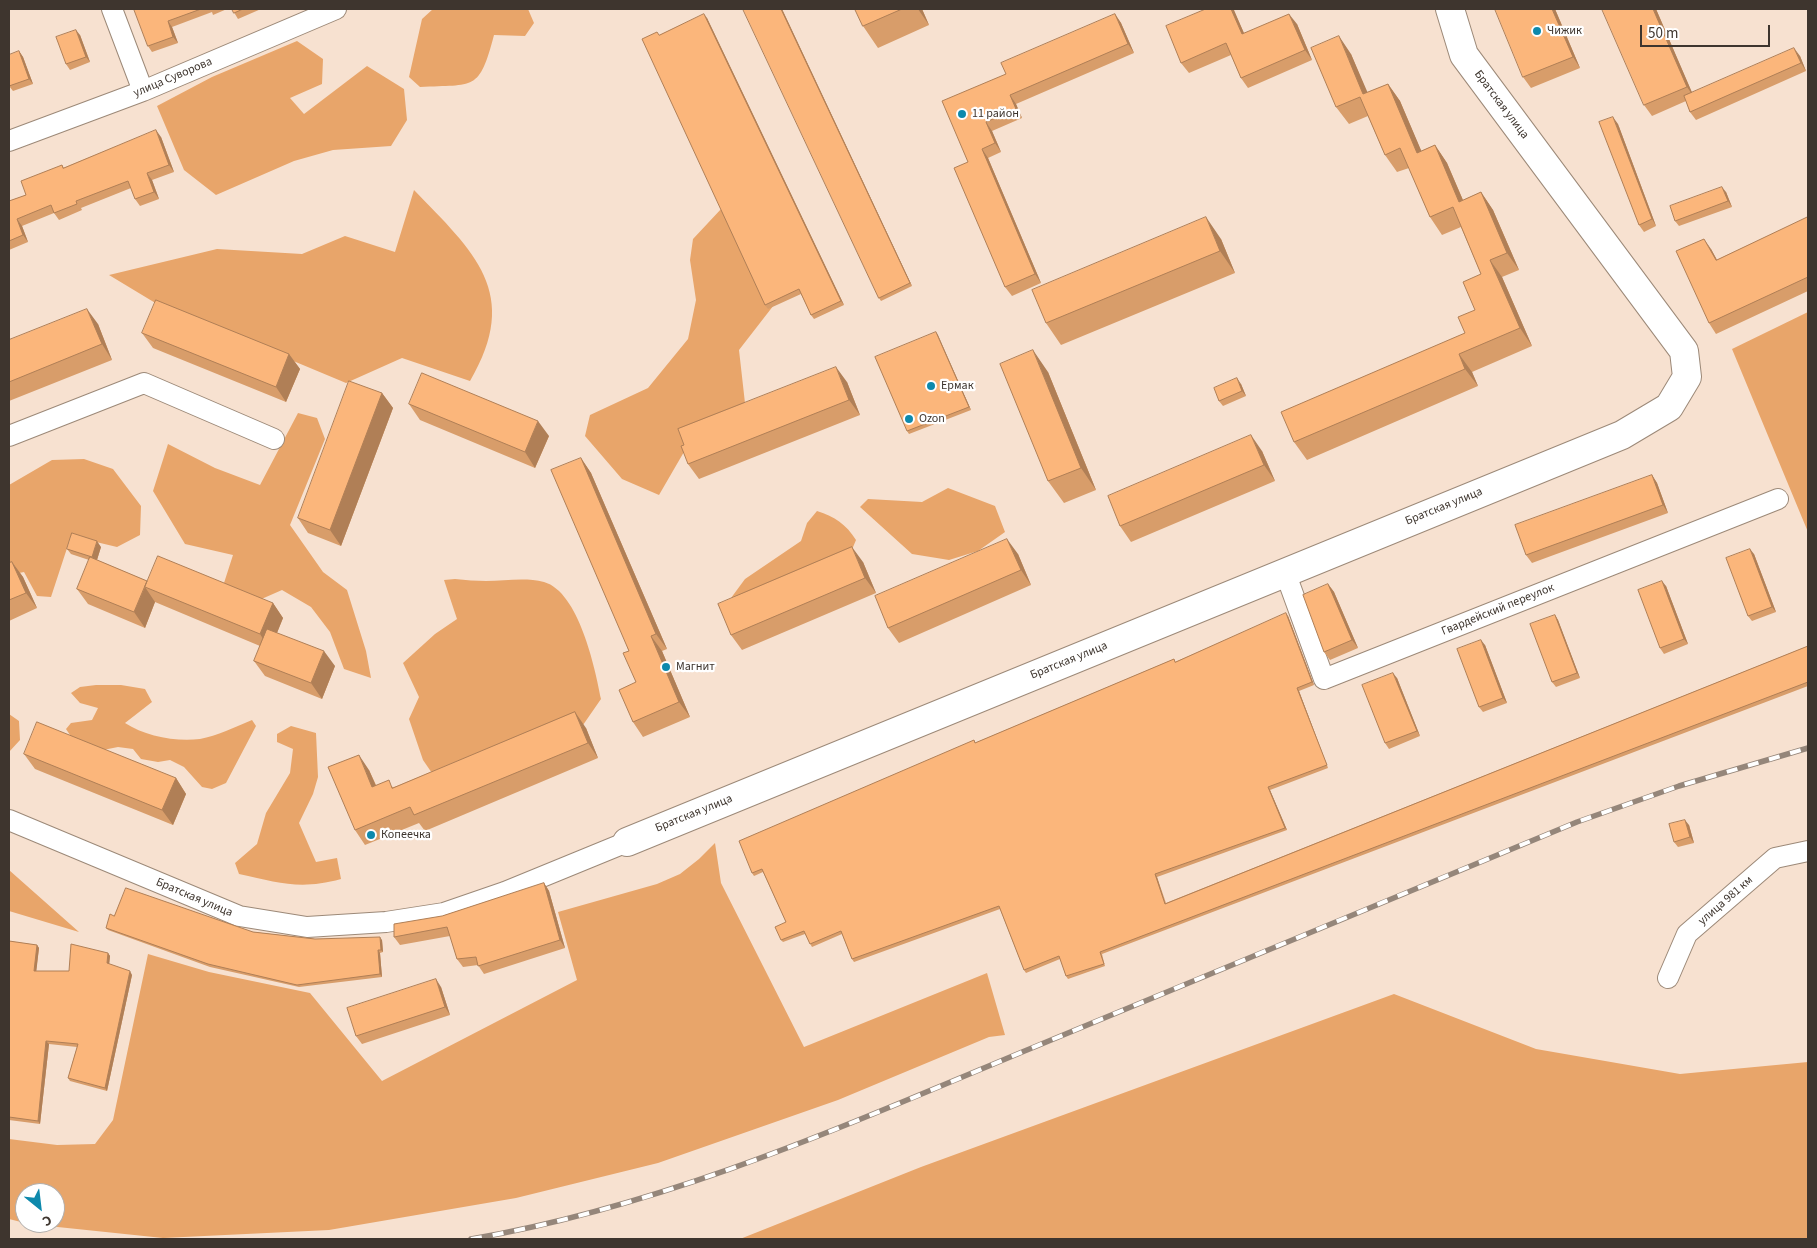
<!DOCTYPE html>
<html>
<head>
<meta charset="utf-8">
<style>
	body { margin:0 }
	#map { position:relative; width:1817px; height:1248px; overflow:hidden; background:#f7e1d0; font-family:"Source Sans 3",sans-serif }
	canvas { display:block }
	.frame { position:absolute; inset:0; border:10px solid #3e352e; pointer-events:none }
	.north { position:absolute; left:15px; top:1183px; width:50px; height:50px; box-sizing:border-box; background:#fff; border:1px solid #b2aeab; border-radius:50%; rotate:151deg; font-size:14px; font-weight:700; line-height:20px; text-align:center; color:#3e352e }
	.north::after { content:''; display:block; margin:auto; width:18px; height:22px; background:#0e89ac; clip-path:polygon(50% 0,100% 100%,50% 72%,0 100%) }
	.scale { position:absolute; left:1640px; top:25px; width:130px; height:22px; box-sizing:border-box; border:2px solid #3e352e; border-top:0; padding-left:6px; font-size:15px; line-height:18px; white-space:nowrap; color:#3e352e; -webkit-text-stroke:4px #fff; paint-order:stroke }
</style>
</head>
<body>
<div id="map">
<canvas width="1817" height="1248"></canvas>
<div class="frame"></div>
<div class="north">С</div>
<div class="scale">50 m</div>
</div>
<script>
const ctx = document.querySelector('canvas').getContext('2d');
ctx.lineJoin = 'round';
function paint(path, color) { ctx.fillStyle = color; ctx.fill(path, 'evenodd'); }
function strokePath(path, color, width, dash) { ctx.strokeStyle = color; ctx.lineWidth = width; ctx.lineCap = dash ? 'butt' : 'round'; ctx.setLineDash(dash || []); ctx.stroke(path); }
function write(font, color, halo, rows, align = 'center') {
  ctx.font = font + ' "Source Sans 3",sans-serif'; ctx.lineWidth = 4.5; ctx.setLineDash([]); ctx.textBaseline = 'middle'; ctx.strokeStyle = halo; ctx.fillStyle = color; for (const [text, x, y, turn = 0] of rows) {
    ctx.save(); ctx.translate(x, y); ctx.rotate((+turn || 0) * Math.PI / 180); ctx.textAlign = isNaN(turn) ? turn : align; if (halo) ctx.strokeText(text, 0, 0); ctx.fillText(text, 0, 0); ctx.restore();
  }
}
paint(new Path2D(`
	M433,9H528L534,23L525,36L494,35C479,92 475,84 420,87L409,77L422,19Z
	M297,41L323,59L322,84L290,98L304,114L367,66L404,89L407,120L391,146L333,150L294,161L216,195L184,170L157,106L212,77Z
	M414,190C474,252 522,293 470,381L402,358L346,383L157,304L109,275L217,249L302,254L345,236L395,252Z
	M722,208L777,301L739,350L746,412L699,426L659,495L622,479L585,436L590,415L648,388L688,339L696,300L690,260L693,239Z
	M1808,312V532L1732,349Z
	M298,413L317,418L325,439L290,525L323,572L347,590L366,651L371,678L344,669L330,632L311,607L282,590L257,601L224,583L233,555L185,544L153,491L168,444L215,468L260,485Z
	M84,459L113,469L141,506L140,535L117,547L71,536L51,597L37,596L24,572L9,575V485L52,460Z
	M948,488L995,506L1005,532L978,551L949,560L912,554L860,507L868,499L922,502Z
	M817,511C835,517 846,524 856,540L848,559L731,598L745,579L801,541L807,523Z
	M455,579C466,580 476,581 486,581C505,581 525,577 544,582C579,592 595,668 601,699L583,725L434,776L423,760L409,719L419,697L403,663L435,634L457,619L444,580Z
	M96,685H121L145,689L152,702L125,723C145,736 175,742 200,739C217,736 235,727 252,720L256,726L226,783L212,789L202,787L184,767L170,760L158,762L141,759L133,749L118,747L98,751L72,738L66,729L71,723L92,720L98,708L80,703L71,693L80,687Z
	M9,714L19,721L20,740L9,752Z
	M291,726L316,733L318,777L313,794L299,823L316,862L337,858L341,879C301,890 279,883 239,874L235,863L257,844L266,813L290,773L293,749L277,742V734Z
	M715,843L721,883L804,1047L987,973L1005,1035L989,1037L838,1100L658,1163L516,1198L329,1230L163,1238L29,1224L9,1219V1139L57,1145L95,1144L113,1120L148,954L209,972L310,993L382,1081L577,980L558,912L657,884L680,874L699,859ZM25,1193H55V1223H25Z
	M9,870L79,932L9,911Z
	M1394,994L1536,1049L1680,1074L1808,1062V1239H740L921,1167Z`), '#e8a56a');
const street = new Path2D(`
	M112,9L143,91
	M9,141L143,91L336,9
	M9,436L144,383L274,439
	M1285,572L1324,679L1778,499
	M9,820L239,916L307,927L386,922L444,913L505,892L627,842
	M1668,978L1687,934L1775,858L1808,851`);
const secondary = new Path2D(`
	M627,842L1622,435L1669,407L1687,377L1684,351L1464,55L1450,9`);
strokePath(street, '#9c8978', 22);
strokePath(secondary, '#9c8978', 30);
strokePath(street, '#fff', 20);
strokePath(secondary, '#fff', 28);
const rail = new Path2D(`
	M471,1239C665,1206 847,1125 1027,1050C1210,974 1393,898 1577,822L1679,786L1808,748`);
strokePath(rail, '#95867a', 5.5);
strokePath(rail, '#fff', 4, [11]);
paint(new Path2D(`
	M134,9H227L213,15L212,12L172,27L178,43L152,52L148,46Z
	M232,9H261L238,19Z
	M744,9H782L912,286L881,301L879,298Z
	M855,9H922L929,25L878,48L863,26Z
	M1206,9H1233L1244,33L1297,24L1312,60L1248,88L1241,78L1231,55L1189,73L1181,63Z
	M1555,9L1580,68L1531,88L1523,77Z
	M1656,9L1692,93L1800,56L1806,71L1696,120L1690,112L1686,101L1652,116L1644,105Z
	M1115,14L1121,23L1134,53L1016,104L1022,118L992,131L1001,152L988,158L1041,283L1012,296L1005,287L968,162L1006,74Z
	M707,18L844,305L814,319L811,315L801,294L768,309L765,305L659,35Z
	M80,35L90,62L70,70L66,64Z
	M19,51L23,57L33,84L13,91L9,86Z
	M1351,54L1367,93L1388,84L1400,101L1421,151L1435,145L1447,163L1463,200L1481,192L1493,210L1519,270L1502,277L1532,346L1472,372L1478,386L1307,460L1294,442L1465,333L1475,310L1481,274L1461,227L1442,235L1430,217L1409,168L1397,172L1385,155L1368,116L1349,124L1336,107Z
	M1618,124L1656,226L1644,232L1639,225Z
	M161,137L174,172L152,180L159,199L140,206L135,199L131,188L81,208L82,210L59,220L54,213L22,226L28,242L9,250V201L26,195L62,165L64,168Z
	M1726,192L1732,207L1679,226L1675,221Z
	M1808,217V291L1716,334L1709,323L1711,249L1717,260Z
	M1221,239L1235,273L1061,345L1046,323Z
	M98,324L112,360L9,401V340Z
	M936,332L971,410L909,434L907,431Z
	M142,333L289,354L300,369L286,402L153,348Z
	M1048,372L1096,490L1064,503L1048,481Z
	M847,382L860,415L699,479L688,464Z
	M1241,384L1246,396L1223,406L1219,401Z
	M382,393L393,408L341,546L308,533L298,518Z
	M409,404L549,436L535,468L420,420Z
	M1262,451L1275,481L1131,542L1120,526Z
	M581,458L591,473L667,649L662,651L690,717L643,737L633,722L636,682Z
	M1652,475L1657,483L1668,513L1532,563L1526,555Z
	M101,547L97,560L147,581L273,603L283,618L277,633L335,666L322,699L265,676L254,661L260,646L155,602L145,628L88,604L77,589L89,560L71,554L67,549Z
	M1018,554L1031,585L899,643L888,628Z
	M1754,554L1776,612L1752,621L1748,616Z
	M12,562L23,577L37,608L9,621V563Z
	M863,562L876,593L742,650L731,635Z
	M1328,584L1334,592L1358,648L1330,660L1324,652Z
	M1666,586L1688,644L1664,654L1660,648Z
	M1555,615L1558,620L1580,678L1556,687L1552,682Z
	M1288,616L1314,685L1299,691L1328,768L1270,790L1287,830L1157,877L1166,903L1808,646V686L1102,954L1105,966L1068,979L1066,976L1060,959L1026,973L1024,970L1000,909L854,962L852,959L842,934L812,947L805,934L783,942L781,940L786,922L763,872L754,876L752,873L974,740L975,743L1174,659L1175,662Z
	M1485,645L1507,703L1483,712L1479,707Z
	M1397,678L1420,736L1389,749L1385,743Z
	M586,728L598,758L425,831L419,823L365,845L355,830L369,770L376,785L394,787Z
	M24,754L176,778L186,794L173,825L35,769Z
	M1689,825L1694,843L1678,847L1674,842Z
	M544,883L549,891L565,948L484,974L478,965L463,967L457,959L450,936L400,945L394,937L442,916Z
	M114,916L315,939L382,940L383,952L380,953L382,977L299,987L210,967L108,930L106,928Z
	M9,941L37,945L39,948L36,971H69L108,953L110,956L109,964L132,975L107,1091L70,1081L68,1078L77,1047L49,1044L40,1124L9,1120Z
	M441,987L450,1015L362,1044L356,1036Z`), '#d89d6a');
paint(new Path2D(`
	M781,9H782L912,286L910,283Z
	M918,9H922L929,25Z
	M1231,9H1233L1234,10L1249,45L1242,34Z
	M1552,9H1555L1580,68L1573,57Z
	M1653,9H1656L1694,97L1687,87Z
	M704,14L707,18L844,305L841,301Z
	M1115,14L1121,23L1134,53L1128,44Z
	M1289,14L1297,24L1312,60L1305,50Z
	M168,21L172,27L178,43L173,37Z
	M76,30L80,35L90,62L86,57Z
	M1339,36L1351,54L1376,112L1363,94Z
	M1794,48L1800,56L1806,71L1801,63Z
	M19,51L23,57L33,84L29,79Z
	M1388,84L1400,101L1430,171L1417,153Z
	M1010,95L1016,104L1022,118L1016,109Z
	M1613,117L1618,124L1656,226L1652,219Z
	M986,122L992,131L1001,152L995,143Z
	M156,130L161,137L174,172L169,165Z
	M1435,145L1447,163L1471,219L1459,202Z
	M982,149L988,158L1041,283L1035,274Z
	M147,173L152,180L159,199L154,192Z
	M1722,187L1726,192L1732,207L1728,201Z
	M1481,192L1493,210L1519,270L1507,253Z
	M1206,217L1221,239L1235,273L1220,251Z
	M17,219L22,226L28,242L23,235Z
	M1704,239L1711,249L1723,271L1716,260Z
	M1490,260L1502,277L1532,346L1520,328Z
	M87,309L98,324L112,360L102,344Z
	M936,332L938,335L971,410L969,407Z
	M1033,350L1048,372L1096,490L1081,468Z
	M289,354L300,369L286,402L276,387Z
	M1459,354L1472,372L1478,386L1465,369Z
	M836,367L847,382L860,415L849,400Z
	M1237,378L1241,384L1246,396L1242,391Z
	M382,393L393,408L341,546L330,530Z
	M538,421L549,436L535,468L525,452Z
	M1251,435L1262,451L1275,481L1264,465Z
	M581,458L591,473L667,649L656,634Z
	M1652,475L1657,483L1668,513L1663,505Z
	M1007,539L1018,554L1031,585L1021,570Z
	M97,541L101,547L96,563L92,557Z
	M852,547L863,562L876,593L865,578Z
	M1750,549L1754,554L1776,612L1772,607Z
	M12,562L23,577L37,608L26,593Z
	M1662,581L1666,586L1688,644L1684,639Z
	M1328,584L1334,592L1358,648L1352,640Z
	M145,587L155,602L145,628L134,612Z
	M273,603L283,618L270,650L260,634Z
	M1286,613L1288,616L1314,685L1312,682Z
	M1555,615L1558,620L1580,678L1577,673Z
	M651,636L662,651L690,717L679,702Z
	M1481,640L1485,645L1507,703L1503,698Z
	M324,651L335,666L322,699L311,683Z
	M1393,673L1397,678L1420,736L1417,731Z
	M1297,688L1299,691L1328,768L1327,765Z
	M575,712L586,728L598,758L588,743Z
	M359,755L369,770L383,802L372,787Z
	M176,778L186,794L173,825L162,810Z
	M1268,787L1270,790L1287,830L1285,828Z
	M1685,820L1689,825L1694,843L1690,837Z
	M1155,874L1157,877L1166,906L1165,904Z
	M544,883L549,891L565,948L560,940Z
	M380,937L382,940L383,952L381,950Z
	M37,945L39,948L36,974L34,971Z
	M378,950L380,953L382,977L380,974Z
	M108,953L110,956L109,966L107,963Z
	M130,971L132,975L107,1091L105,1088Z
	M436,979L441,987L450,1015L445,1007Z
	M46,1041L49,1044L40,1124L38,1121Z`), '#b07f56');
const building = new Path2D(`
	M134,9H201L168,21L173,37L148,46Z
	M232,9H243L234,13Z
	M743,9H781L910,283L879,298Z
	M855,9H902L863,26Z
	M1206,9H1231L1242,34L1289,14L1305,50L1241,78L1226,43L1181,63L1166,26Z
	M1495,9H1552L1573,57L1523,77Z
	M1602,9H1653L1687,87L1644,105Z
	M704,14L841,301L811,315L799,289L765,305L642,39L657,32L659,35Z
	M1115,14L1128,44L1010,95L1016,109L986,122L995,143L982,149L1035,274L1005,287L954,168L968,162L942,101L1006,74L1001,63Z
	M76,30L86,57L66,64L56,37Z
	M1339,36L1363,94L1388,84L1417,153L1435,145L1459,202L1481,192L1507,253L1490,260L1520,328L1459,354L1465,369L1294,442L1281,412L1465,333L1458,317L1475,310L1463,282L1481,274L1453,207L1430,217L1400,148L1385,155L1360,97L1336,107L1311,48Z
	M1794,48L1801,63L1690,112L1684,96Z
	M19,51L29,79L9,86V55Z
	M1613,117L1652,219L1639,225L1599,122Z
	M156,130L169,165L147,173L154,192L135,199L128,181L76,201L77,204L54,213L51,205L17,219L23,235L9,241V201L26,195L21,181L62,165L63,168Z
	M1722,187L1728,201L1675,221L1670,206Z
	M1206,217L1220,251L1046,323L1032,290Z
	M1808,217V277L1709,323L1676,251L1704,239L1716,260Z
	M156,300L289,354L276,387L142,333Z
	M87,309L102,344L9,382V340Z
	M936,332L969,407L907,431L875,357Z
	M1033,350L1081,468L1048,481L1000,364Z
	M836,367L849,400L688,464L681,446L684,445L678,429Z
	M422,373L538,421L525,452L409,404Z
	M1237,378L1242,391L1219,401L1214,388Z
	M349,381L382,393L330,530L298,518Z
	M1251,435L1264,465L1120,526L1108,496Z
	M581,458L656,634L651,636L679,702L633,722L619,690L636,682L623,653L629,651L551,470Z
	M1652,475L1663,505L1526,555L1515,525Z
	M72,533L97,541L92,557L67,549Z
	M1007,539L1021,570L888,628L875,596Z
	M852,547L865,578L731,635L718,604Z
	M1750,549L1772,607L1748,616L1726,558Z
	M158,556L273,603L260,634L145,587Z
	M90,557L147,581L134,612L77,589Z
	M12,562L26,593L9,600V563Z
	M1662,581L1684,639L1660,648L1638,590Z
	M1328,584L1352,640L1324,652L1303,595Z
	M1286,613L1312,682L1297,688L1327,765L1268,787L1285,828L1155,874L1165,904L1808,646V682L1100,952L1104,964L1066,976L1059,956L1024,970L999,906L852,959L841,931L810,944L804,931L781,940L775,927L786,922L762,869L752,873L739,841L974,740L975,743L1174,659L1175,662Z
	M1555,615L1577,673L1552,682L1530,624Z
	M267,629L324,651L311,683L254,661Z
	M1481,640L1503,698L1479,707L1457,649Z
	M1393,673L1417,731L1385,743L1362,685Z
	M575,712L588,743L414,815L410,807L355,830L328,767L359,755L372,787L389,780L392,788Z
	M37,722L176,778L162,810L24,754Z
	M1685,820L1690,837L1674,842L1669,824Z
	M544,883L560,940L478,966L476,957L457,959L447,927L394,937V924L442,916Z
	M126,888L253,932L315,939L380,937L381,950H378L380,974L297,985L208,964L106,928L110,914L114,916Z
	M9,941L37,945L34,971H69L71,944L108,953L107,963L130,971L105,1088L68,1078L78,1044L46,1041L38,1121L9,1117Z
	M436,979L445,1007L356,1036L347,1008Z`);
paint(building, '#fbb67b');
strokePath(building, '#b07f56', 1);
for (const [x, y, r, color] of [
	[1537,31,5,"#0e89ac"],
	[962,114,5,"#0e89ac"],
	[931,386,5,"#0e89ac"],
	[909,419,5,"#0e89ac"],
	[666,667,5,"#0e89ac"],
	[371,835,5,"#0e89ac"]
]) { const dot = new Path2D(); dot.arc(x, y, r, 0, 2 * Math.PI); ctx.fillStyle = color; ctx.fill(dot); strokePath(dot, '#fff', 2); }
write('12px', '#3e352e', '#fff', [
	["Чижик",1547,31],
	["11 район",972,114],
	["Ермак",941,386],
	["Ozon",919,419],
	["Магнит",676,667],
	["Копеечка",381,835]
], 'left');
write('12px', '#3e352e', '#fff', [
	["улица Суворова",173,78,-23],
	["Братская улица",1501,105,53],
	["Братская улица",1444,507,-22],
	["Гвардейский переулок",1498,610,-22],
	["Братская улица",1069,661,-22],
	["Братская улица",694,814,-22],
	["Братская улица",194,898,23],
	["улица 981 км",1726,901,-41]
]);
</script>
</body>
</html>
